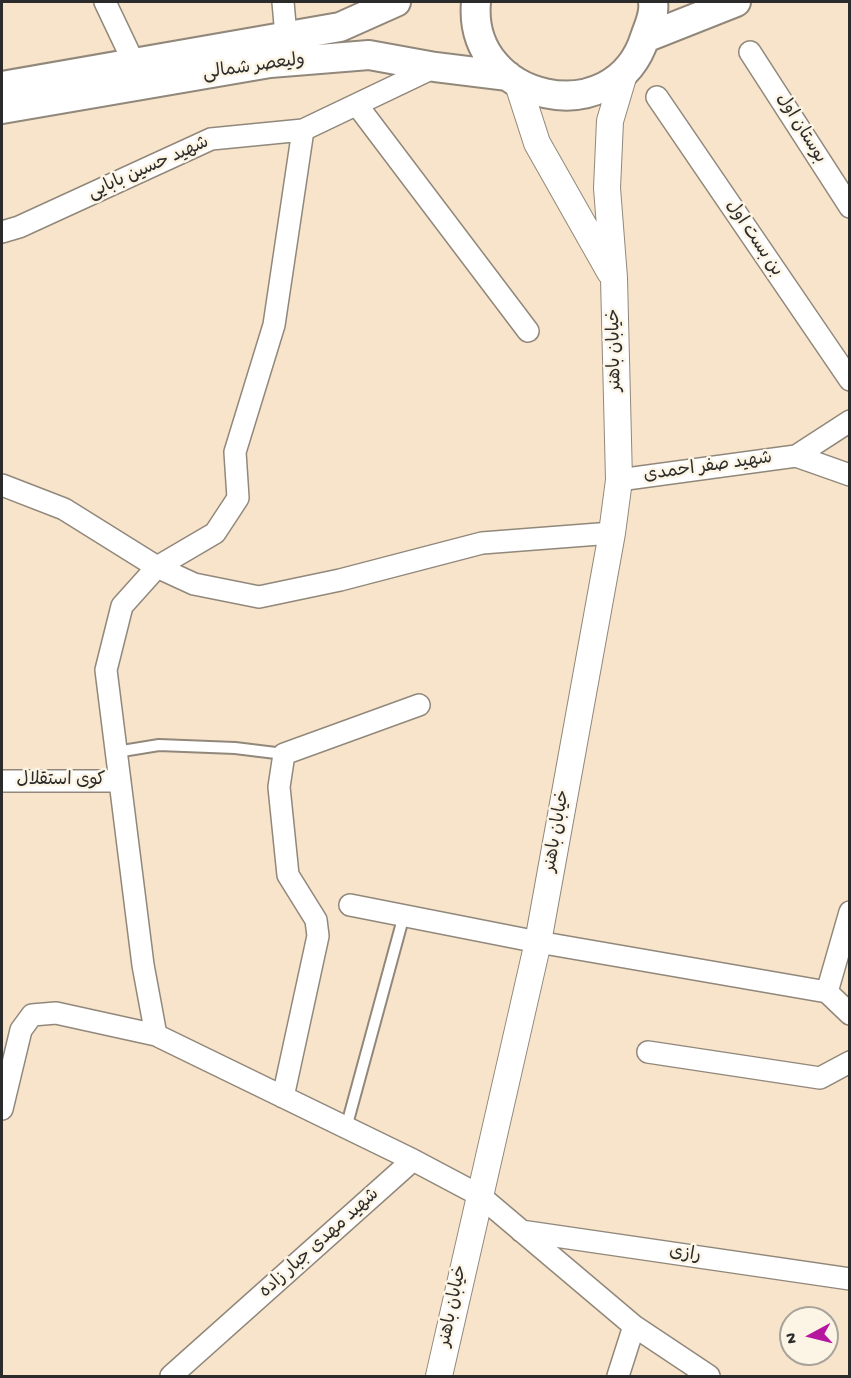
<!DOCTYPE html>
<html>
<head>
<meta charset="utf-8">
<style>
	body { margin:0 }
	#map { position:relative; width:851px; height:1378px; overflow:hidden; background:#f7e4cb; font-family:"Gochi Hand",sans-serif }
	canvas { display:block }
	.frame { position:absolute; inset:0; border:3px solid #2b2b2b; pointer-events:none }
	.north { position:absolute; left:779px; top:1306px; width:60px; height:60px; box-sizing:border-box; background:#fcf5e5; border:2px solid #a8a49b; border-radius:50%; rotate:263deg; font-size:16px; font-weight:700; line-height:24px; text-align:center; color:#2b2b2b }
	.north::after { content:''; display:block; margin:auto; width:21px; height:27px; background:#b5179e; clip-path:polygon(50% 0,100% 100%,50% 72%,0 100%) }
</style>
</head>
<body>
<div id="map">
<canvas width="851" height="1378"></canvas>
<div class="frame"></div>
<div class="north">N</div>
</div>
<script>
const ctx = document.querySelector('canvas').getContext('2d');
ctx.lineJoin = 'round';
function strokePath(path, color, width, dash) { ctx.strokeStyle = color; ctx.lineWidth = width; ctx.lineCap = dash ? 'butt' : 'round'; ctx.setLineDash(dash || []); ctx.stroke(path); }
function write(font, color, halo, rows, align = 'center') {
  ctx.font = font + ' "Gochi Hand","Playpen Sans Arabic",sans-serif'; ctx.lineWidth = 5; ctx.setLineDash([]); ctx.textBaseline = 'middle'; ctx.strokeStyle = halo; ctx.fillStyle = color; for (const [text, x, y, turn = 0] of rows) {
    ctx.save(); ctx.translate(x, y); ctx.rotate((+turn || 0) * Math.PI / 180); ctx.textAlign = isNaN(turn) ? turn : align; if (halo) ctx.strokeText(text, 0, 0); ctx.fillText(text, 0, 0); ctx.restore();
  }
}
const service = new Path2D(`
	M116,752L159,745L235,748L284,754
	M346,1128L404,915`);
const minor = new Path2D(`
	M105,2L133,61
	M283,2L286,36
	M750,52L850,207
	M657,97L850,380
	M357,105L528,331
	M2,232L19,227L211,139L303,130L435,67
	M796,456L850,475
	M619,480L796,456L850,421
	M2,485L64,509L157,567L194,584L259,597L340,580L482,543L612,533
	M2,781H120
	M350,905L538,942L827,992L850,912
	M827,992L850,1014
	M156,1035L143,965L106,670L122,606L157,567L215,533L238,498L235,452L274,325L303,130
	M648,1052L820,1078L850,1062
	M283,1097L318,936L316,920L288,875L279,787L284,754L419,705
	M2,1109L21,1030L32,1015L56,1013L156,1035L413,1160
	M521,1231L850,1279
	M171,1376L413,1160L479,1195L634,1326L709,1376
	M618,1376L634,1326`);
const tertiary = new Path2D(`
	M518,84L537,143L610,272
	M439,1376L538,942L612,533L619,480L614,278L607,188L610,121L624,74`);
const secondary = new Path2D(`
	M476,2C467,102 615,134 645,37C649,25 655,14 653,2
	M645,38L736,2
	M2,86L340,27L396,2
	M2,109L270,63L369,55L435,67L508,76`);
strokePath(service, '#91887b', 14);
strokePath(minor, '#91887b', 24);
strokePath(tertiary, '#91887b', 28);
strokePath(secondary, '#91887b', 32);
strokePath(service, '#fff', 10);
strokePath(minor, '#fff', 21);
strokePath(tertiary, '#fff', 26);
strokePath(secondary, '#fff', 28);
write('18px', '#2b2b2b', '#fcf5e5', [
	["ولیعصر شمالی",254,68,-8],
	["بوستان اول",800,129,58],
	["شهید حسین بابایی",149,169,-24],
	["بن بست اول",753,239,56],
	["خیابان باهنر",616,350,-91],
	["شهید صفر احمدی",708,468,-8],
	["کوی استقلال",61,781],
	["خیابان باهنر",558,831,-80],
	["شهید مهدی جبار زاده",320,1244,-42],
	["رازی",685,1255,8],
	["خیابان باهنر",454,1306,-78]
]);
</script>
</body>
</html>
